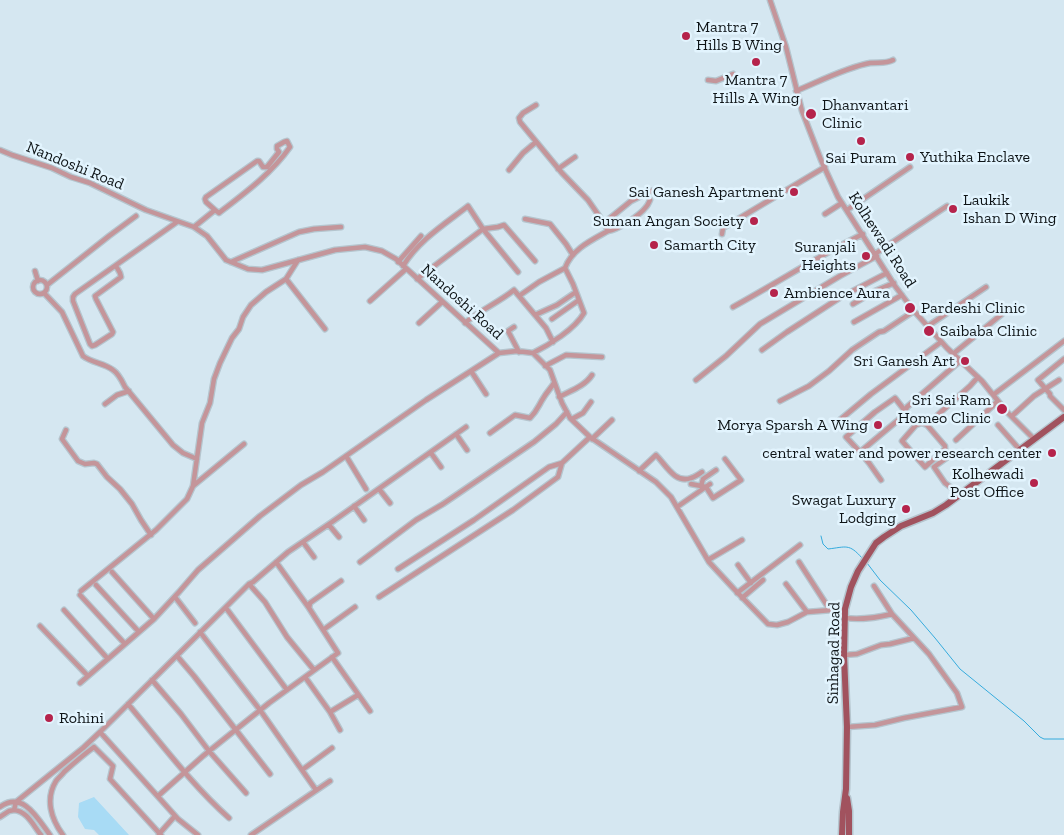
<!DOCTYPE html>
<html>
<head>
<meta charset="utf-8">
<style>
	body { margin:0 }
	canvas { display:block; background:#d5e7f1 }
</style>
</head>
<body>
<canvas width="1064" height="835"></canvas>
<script>
const ctx = document.querySelector('canvas').getContext('2d');
ctx.lineJoin = 'round';
function paint(path, color) { ctx.fillStyle = color; ctx.fill(path, 'evenodd'); }
function strokePath(path, color, width, dash) { ctx.strokeStyle = color; ctx.lineWidth = width; ctx.lineCap = dash ? 'butt' : 'round'; ctx.setLineDash(dash || []); ctx.stroke(path); }
function write(font, color, halo, rows, align = 'center') {
  ctx.font = font + ' "Zilla Slab",serif'; ctx.lineWidth = 5; ctx.setLineDash([]); ctx.textBaseline = 'middle'; ctx.strokeStyle = halo; ctx.fillStyle = color; for (const [text, x, y, turn = 0] of rows) {
    ctx.save(); ctx.translate(x, y); ctx.rotate((+turn || 0) * Math.PI / 180); ctx.textAlign = isNaN(turn) ? turn : align; if (halo) ctx.strokeText(text, 0, 0); ctx.fillText(text, 0, 0); ctx.restore();
  }
}
paint(new Path2D(`
	M94,797L129,835H99L94,830L85,829L78,817L79,803Z`), '#a8dbf5');
strokePath(new Path2D(`
	M821,536L823,544L828,549C846,547 849,543 862,558
	M867,563L880,580L911,610L935,638L960,669L1024,721L1040,737L1044,739H1064`), '#35abdd', 1);
const minor = new Path2D(`
	M770,0L786,47L802,111L821,160L838,197L895,286L914,311L947,348L982,381L1006,411L1034,439
	M708,80L716,81L733,74
	M796,91C818,82 847,67 870,63C878,62 886,64 893,60
	M536,105L523,113L519,118L520,122L562,173L588,200L604,223
	M0,150L12,155L52,168L71,177L90,183L146,210L194,227L207,236L226,260L248,269L262,270L335,250L365,247L382,251L396,259L499,353L517,351L533,353L550,370L562,403L570,418L590,437L656,482L671,497L709,562L734,589L768,624L777,625L788,622L807,612L845,609
	M558,169L575,157
	M509,170L523,153L536,142
	M847,210L910,167
	M825,214L842,203
	M525,219L550,224L566,244L573,255
	M194,227L215,210L219,213C245,193 271,174 290,147L287,141L284,142L277,146V149L279,152L267,167H263L259,161H257L206,197L205,199L206,202L215,210
	M608,231L604,223L631,201L651,191
	M722,234L723,228L825,167
	M875,254L947,206
	M231,262L299,232L314,229L341,227
	M398,262L421,236
	M116,266L120,273L121,277L95,296L96,299L113,332L112,334L95,345L92,346L90,344L73,301V297L75,294L177,222
	M403,266C419,240 445,224 468,206L483,229L518,272
	M35,271L38,281
	M286,279L325,329
	M417,279L483,229L498,227L504,225L535,261
	M33 287a7 7 0 1 1 14 0a7 7 0 1 1-14 0Z
	M47,285L109,236L136,216
	M44,293L62,312L83,356C92,363 104,363 113,370C119,374 122,381 125,387L173,445L183,453L197,459
	M519,296L546,328L553,342
	M370,301L406,269
	M853,304L875,291L894,283
	M733,307C777,283 818,256 863,234
	M535,315L557,305L576,292
	M552,319L579,300
	M854,322L902,295
	M419,323L442,302
	M465,323C480,310 498,303 514,290L519,296L539,282L565,268C572,249 592,240 608,231C618,230 640,215 646,207C648,205 649,202 650,200L646,193
	M928,326L986,287
	M514,327L508,331L519,352
	M762,350L787,332L841,297L887,273
	M533,353C549,345 575,329 584,313L573,284L565,268
	M953,354L1002,314
	M1064,359L1038,380L1050,394V396L1064,410
	M545,366L566,355L602,357
	M471,371L486,394
	M696,380L726,356L760,324L840,276L877,256
	M993,395L1064,341
	M559,397C570,391 585,386 592,375
	M780,401L809,386L829,371L852,350L879,332L884,331L914,311
	M105,404L117,395L129,391
	M1012,416L1034,396L1059,380
	M572,419L583,413L591,402
	M932,420L970,386L978,377
	M835,424L871,394L941,342
	M916,425L902,441L925,467L945,449V446L927,425L922,423L916,425L895,398L875,412L846,437L860,452L903,416L907,407L960,361
	M998,425L1020,450
	M66,430L62,439L78,461L85,464L94,463L97,464L107,477L120,489L132,504L141,520L151,535
	M490,433L515,415L530,418C538,410 538,406 544,397C547,392 551,388 554,383
	M456,434L467,450
	M592,439L612,420
	M956,440L998,401
	M860,452L869,463L881,480
	M431,453L441,467
	M952,454L934,467L945,483L961,495
	M346,456L366,489
	M639,471L656,455C666,465 675,484 691,478C695,477 699,474 702,472
	M691,484L701,486L703,479L716,470
	M193,486L244,444
	M701,486L706,487L713,498L741,480L725,459
	M379,489L390,503
	M354,506L364,520
	M677,507L710,484
	M329,525L339,537
	M303,542L314,557
	M708,560L742,540
	M276,562L309,608
	M360,562L416,520L443,504L534,442L556,424L567,412
	M799,562L830,610
	M738,565L751,583
	M398,569L474,520L549,467L562,463
	M112,572L154,619
	M249,584L265,602L287,637L314,670
	M786,584L807,612
	M96,585L139,632
	M874,586L892,614
	M81,591L156,530L187,499L193,486L202,423L210,403L214,379L220,363L232,338L239,329L243,317L251,305L266,292L286,279L298,260
	M737,593L800,545
	M80,595L125,644
	M175,597L195,623
	M379,597L513,510L558,477L562,463L590,437
	M742,598L763,580
	M226,608L287,690
	M64,610L108,659
	M845,618C862,620 875,618 892,614L929,654L957,693L962,707L904,718L875,725L847,727
	M40,626L88,676
	M323,630L355,607
	M200,632L260,710L316,790
	M844,655L857,654L881,645L890,644L914,638
	M177,656L194,676L270,774
	M332,657L370,711
	M305,677L330,712L340,730
	M152,680L181,714L209,751L246,793
	M80,683L154,619L179,592L198,570L260,516L301,485L323,472L426,400L499,353
	M128,704C161,743 191,784 229,818
	M330,712L358,695
	M100,732L178,819L198,835
	M302,770L332,748
	M158,796L203,756L269,703L338,653L309,608L310,603L341,581
	M0,807C23,790 38,819 50,835
	M14,810L16,802L83,748L100,732L249,584L253,582L288,552L332,522L466,427
	M14,810C27,811 33,825 41,835
	M0,817L9,811L14,810
	M159,834L175,816
	M63,835C51,819 45,799 56,781C58,778 62,775 64,772C74,763 83,755 94,747L113,766L110,779L161,835
	M251,835L330,781`);
const primary = new Path2D(`
	M847,798L849,811V835
	M842,835L843,812L846,789L847,727L844,655L845,609L851,587L858,571L876,543L884,537L901,526L933,513L946,505L1064,417`);
strokePath(minor, '#b5c5ce', 7);
strokePath(primary, '#b5c5ce', 9);
strokePath(minor, '#c4959a', 4.5);
strokePath(primary, '#a1525e', 6);
for (const [x, y, r, color] of [
	[686,36,5,"#b5234b"],
	[756,62,5,"#b5234b"],
	[811,114,6,"#b5234b"],
	[861,141,5,"#b5234b"],
	[910,157,5,"#b5234b"],
	[794,192,5,"#b5234b"],
	[953,209,5,"#b5234b"],
	[754,221,5,"#b5234b"],
	[654,245,5,"#b5234b"],
	[866,256,5,"#b5234b"],
	[774,293,5,"#b5234b"],
	[910,308,6,"#b5234b"],
	[929,331,6,"#b5234b"],
	[965,361,5,"#b5234b"],
	[1002,409,6,"#b5234b"],
	[878,425,5,"#b5234b"],
	[1052,453,5,"#b5234b"],
	[1034,483,5,"#b5234b"],
	[906,509,5,"#b5234b"],
	[49,718,5,"#b5234b"]
]) { const dot = new Path2D(); dot.arc(x, y, r, 0, 2 * Math.PI); ctx.fillStyle = color; ctx.fill(dot); strokePath(dot, '#e2f4fe', 2); }
write('16px', '#0e1417', '#e2f4fe', [
	["Mantra 7",696,27],
	["Hills B Wing",696,45],
	["Mantra 7",756,80,"center"],
	["Hills A Wing",756,98,"center"],
	["Dhanvantari",822,105],
	["Clinic",822,123],
	["Yuthika Enclave",920,157],
	["Sai Puram",861,158,"center"],
	["Sai Ganesh Apartment",784,192,"right"],
	["Laukik",963,200],
	["Ishan D Wing",963,218],
	["Suman Angan Society",744,221,"right"],
	["Samarth City",664,245],
	["Suranjali",856,247,"right"],
	["Heights",856,265,"right"],
	["Ambience Aura",784,293],
	["Pardeshi Clinic",921,308],
	["Saibaba Clinic",940,331],
	["Sri Ganesh Art",955,361,"right"],
	["Sri Sai Ram",991,400,"right"],
	["Homeo Clinic",991,418,"right"],
	["Morya Sparsh A Wing",868,425,"right"],
	["central water and power research center",1042,453,"right"],
	["Kolhewadi",1024,474,"right"],
	["Post Office",1024,492,"right"],
	["Swagat Luxury",896,500,"right"],
	["Lodging",896,518,"right"],
	["Rohini",59,718]
], 'left');
write('16px', '#0e1417', '#e2f4fe', [
	["Nandoshi Road",75,166,22],
	["Kolhewadi Road",882,240,57],
	["Nandoshi Road",462,302,42],
	["Sinhagad Road",834,653,-89]
]);
</script>
</body>
</html>
